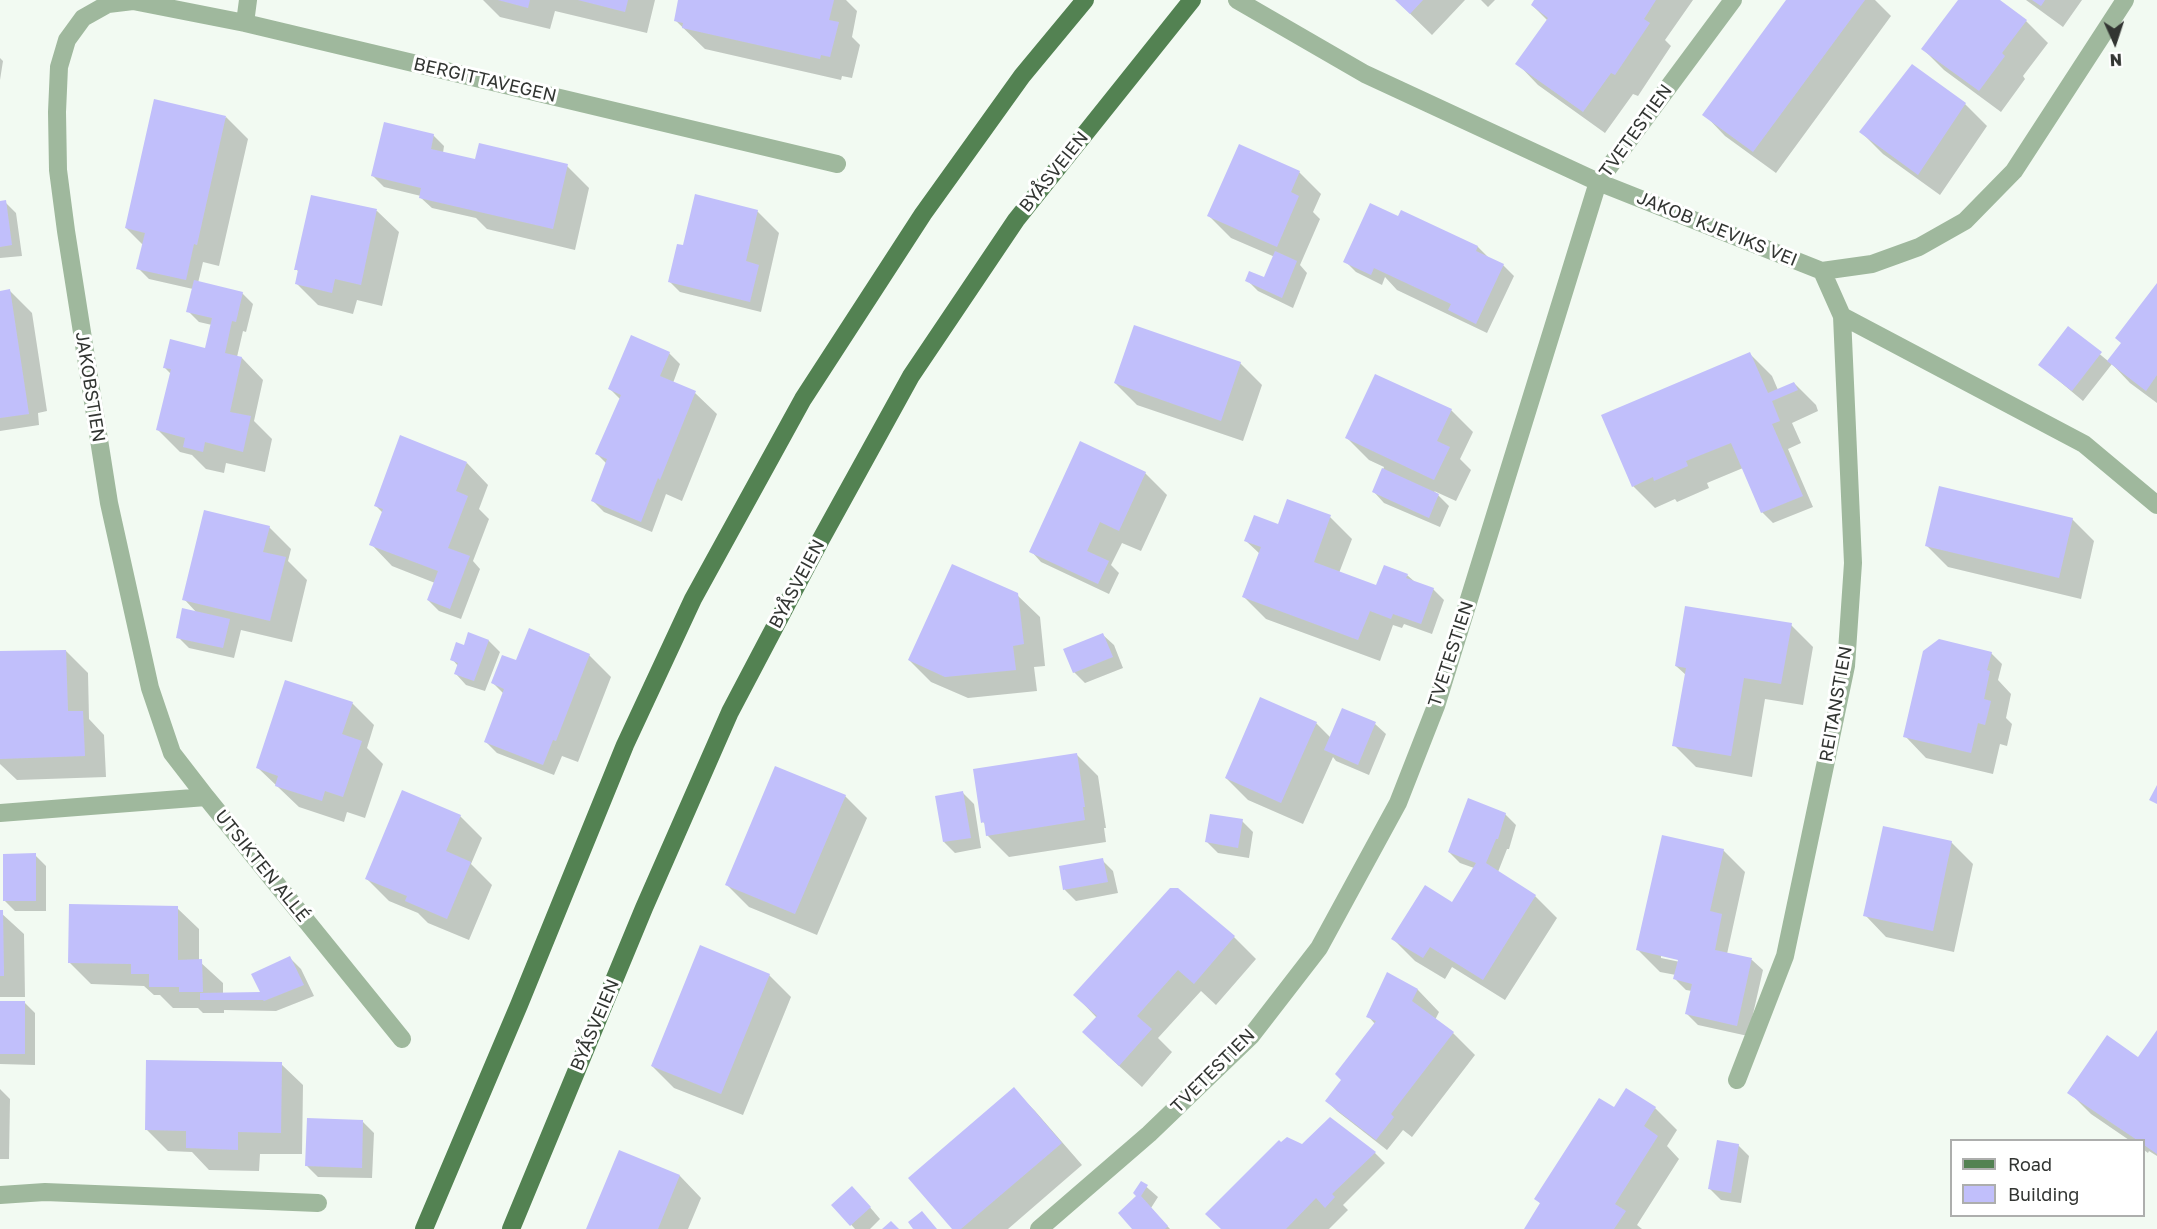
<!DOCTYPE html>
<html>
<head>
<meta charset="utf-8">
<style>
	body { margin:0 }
	#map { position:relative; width:2157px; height:1229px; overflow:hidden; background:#f2faf2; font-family:"Golos Text",sans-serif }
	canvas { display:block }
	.legend { position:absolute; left:1950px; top:1139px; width:195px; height:78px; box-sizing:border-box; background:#fff; border:2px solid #adaead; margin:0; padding:8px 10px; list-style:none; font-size:18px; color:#323532 }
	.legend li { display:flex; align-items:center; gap:12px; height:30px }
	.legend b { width:30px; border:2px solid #adaead }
	.north { position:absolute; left:2085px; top:12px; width:60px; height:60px; -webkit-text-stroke:4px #fff; paint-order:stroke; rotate:177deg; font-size:16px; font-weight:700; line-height:24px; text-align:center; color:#323532 }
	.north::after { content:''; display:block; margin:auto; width:21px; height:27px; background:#323532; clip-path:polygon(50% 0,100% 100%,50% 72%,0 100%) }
</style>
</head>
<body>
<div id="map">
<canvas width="2157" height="1229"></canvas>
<ul class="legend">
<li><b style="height:8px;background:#538252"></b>Road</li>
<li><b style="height:16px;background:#c1bffb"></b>Building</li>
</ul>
<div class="north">N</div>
</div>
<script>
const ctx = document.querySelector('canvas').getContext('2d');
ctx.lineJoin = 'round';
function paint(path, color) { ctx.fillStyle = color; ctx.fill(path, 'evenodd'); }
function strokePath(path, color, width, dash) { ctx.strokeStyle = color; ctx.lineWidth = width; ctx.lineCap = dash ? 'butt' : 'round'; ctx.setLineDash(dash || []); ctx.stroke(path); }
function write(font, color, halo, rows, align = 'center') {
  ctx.font = font + ' "Golos Text",sans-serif'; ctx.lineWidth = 6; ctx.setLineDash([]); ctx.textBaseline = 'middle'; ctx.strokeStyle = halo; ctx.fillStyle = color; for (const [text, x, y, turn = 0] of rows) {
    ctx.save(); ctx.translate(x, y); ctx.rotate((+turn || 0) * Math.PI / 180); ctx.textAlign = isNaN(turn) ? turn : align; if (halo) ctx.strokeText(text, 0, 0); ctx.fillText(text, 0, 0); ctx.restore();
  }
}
paint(new Path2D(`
	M483,0H655L647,33L555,11L550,29L500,17Z
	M680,0H846L857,11L852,37L860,45L852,78L842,76L841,80L705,49L675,20Z
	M1396,0H1465L1432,35Z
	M1481,0H1495L1488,7Z
	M1536,0H1693L1665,40L1671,46L1638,96L1633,94L1605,133L1538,85L1517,63L1548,21L1532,5Z
	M1788,0H1875L1891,16L1776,173L1725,136L1704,114Z
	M1959,0H1998L2026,21L2048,43L2023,76L2025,79L2001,112L1944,70L1923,49Z
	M2026,0H2082L2063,27Z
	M0,58L3,61L0,80Z
	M1912,66L1965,104L1987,126L1940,195L1883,154L1861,132Z
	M226,117L248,139L219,266L203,262L198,283L242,293L253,304L246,332L243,331L237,357L242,358L263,380L254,421L272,439L265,472L226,463L224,473L206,469L192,455L180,452L158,430L171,374L165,368L206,350L212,325L199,322L188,311L193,289L149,279L138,268L143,245L126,228Z
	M433,135L444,146L443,153L474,161L567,166L589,188L575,250L487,229L476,218L432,208L421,198V196L384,187L373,176Z
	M1299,172L1321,194L1313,212L1320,219L1300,265L1307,273L1293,308L1258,291L1247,280L1265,279L1275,257L1231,238L1209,216Z
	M312,197L377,211L399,232L382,306L357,300L353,314L318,305L297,284L299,272L296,269Z
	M0,202H5L16,213L22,256L0,258Z
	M757,211L779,233L761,312L680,292L669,281L684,247Z
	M1397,217L1478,247L1490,259L1503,265L1514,276L1487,333L1397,290L1385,277L1382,285L1356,272L1345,261Z
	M2157,285V403L2130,383L2112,364L2083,401L2040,365L2068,328L2108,361L2122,343Z
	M10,291L32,313L47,411L38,413L39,425L0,431V292Z
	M631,337L669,353L680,364L673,383L695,393L717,414L682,501L666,494L652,532L604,512L593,501L607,464L597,454L620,399L610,389Z
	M1750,354L1772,376L1778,390L1794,383L1816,405L1818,411L1792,423L1801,443L1788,449L1813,507L1773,523L1762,512L1743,468L1707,483L1709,488L1677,502L1675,499L1655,508L1633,486Z
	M1240,363L1262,385L1243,441L1137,405L1115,383Z
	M1451,410L1473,432L1460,459L1471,470L1456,501L1434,491L1449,506L1440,527L1384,503L1374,492L1384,467L1369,460L1347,438Z
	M467,463L488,485L479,509L489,519L473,561L480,569L461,619L439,611L428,600L435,583L392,566L371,544L383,513L376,506Z
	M1145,473L1167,495L1141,551L1122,543L1111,565L1119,573L1109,594L1041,562L1031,551Z
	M1330,517L1352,539L1339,573L1375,587L1407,575L1415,582L1433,589L1444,600L1432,634L1404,624L1402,628L1393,625L1380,661L1266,619L1244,597L1260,554L1246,541L1279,526Z
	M2072,519L2094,541L2081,599L1948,567L1926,545Z
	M269,527L291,549L288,561L307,580L292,642L241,630L234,658L189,648L178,637L197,613L184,599Z
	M1017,595L1040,617L1045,666L1034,667L1037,691L968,698L931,682L909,660Z
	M1791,625L1813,647L1803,705L1765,699L1752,777L1696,767L1674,745L1686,675L1676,666Z
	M469,634L489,641L500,652L485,691L466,685L456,674L458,666L452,659L464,647Z
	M1103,635L1114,645L1123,668L1085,683L1074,672Z
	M66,651L88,673L89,719L104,735L106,777L17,780L0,764V653Z
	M1991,653L2002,664L1998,680L2011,694L2006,718L2012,724L2007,746L2000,744L1993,774L1926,758L1905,736Z
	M589,655L611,677L578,762L562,756L554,775L497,753L486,742L504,694L492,682L516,662Z
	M1261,699L1316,723L1331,738L1375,724L1386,734L1369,775L1336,761L1333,757L1303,824L1248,800L1226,778Z
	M352,703L374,725L367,748L383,764L365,818L347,812L344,822L299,807L258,768Z
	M1076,754L1098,776L1106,828H1104L1106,842L1009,857L987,835L986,825L983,822Z
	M963,793L974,804L981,848L955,853L944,842Z
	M845,796L867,818L817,935L749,907L727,885Z
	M1505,814L1516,825L1509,849H1507L1498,872L1535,896L1557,918L1505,1000L1452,967L1445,979L1415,961L1393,939L1452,904L1474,868L1460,863L1449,852Z
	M460,816L482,838L471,864L492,885L469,940L428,923L418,913L389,901L367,879Z
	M1242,821L1253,832L1249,858L1218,853L1207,842Z
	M1951,842L1973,864L1954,952L1886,937L1865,915Z
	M1723,850L1745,872L1727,954L1752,960L1763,970L1748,1036L1698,1025L1687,1014L1692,991L1686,990L1675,979L1676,975L1660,972L1638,950ZM1661,955L1685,960V963L1661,958Z
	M35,855L46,866V911H15L4,900Z
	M1102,860L1113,871L1118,893L1076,901L1065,890L1061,867Z
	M1177,889L1234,937L1256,959L1216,1005L1201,991L1158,1038L1172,1052L1142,1087L1106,1054L1097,1018L1075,995Z
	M177,908L199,929V961L223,983V994L262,993L290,958L301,969L314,996L276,1011L224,1010V1013H203L198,1008H173L160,995H154L144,986L91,984L69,962Z
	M0,912L24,934L25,997H0Z
	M769,975L791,997L743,1115L674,1088L652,1066Z
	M1387,975L1418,990L1439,1012L1435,1020L1453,1033L1475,1055L1412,1137L1403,1130L1387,1150L1337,1111L1327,1101L1343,1080L1375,1024L1368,1016Z
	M24,1002L35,1013V1065L0,1064V1003Z
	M2157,1032V1156L2149,1151L2148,1153L2144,1150V1140H2129L2091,1114L2069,1092L2139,1059Z
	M281,1064L303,1085L302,1154H260L259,1171L209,1170L192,1152L168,1151L146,1129Z
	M0,1089L10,1099L9,1159H0Z
	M1013,1089L1035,1111L1082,1165L1008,1229H954Z
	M1655,1108L1677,1130L1667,1146L1679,1159L1637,1225L1642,1229H1526L1541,1204L1536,1199L1614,1110Z
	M363,1122L374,1133L372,1178L318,1177L307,1166Z
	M1738,1145L1749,1156L1741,1203L1721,1200L1710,1189Z
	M1302,1146L1375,1153L1385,1163L1343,1205L1348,1210L1329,1229H1222Z
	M620,1152L680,1176L701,1198L688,1229H587Z
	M1142,1183L1158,1197L1151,1208L1170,1229H1134L1138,1196Z
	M863,1199L880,1219L870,1229H855L834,1205Z`), '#0003');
paint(new Path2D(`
	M498,0H530L528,8Z
	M578,0H628L625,12Z
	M678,0H834L829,20L839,22L830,57L821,55L820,59L682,28L683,23L674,21Z
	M1395,0H1423L1410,14Z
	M1534,0H1656L1644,19L1650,23L1615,75L1611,73L1583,112L1515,64L1548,18L1531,5Z
	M1786,0H1865L1753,152L1702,115Z
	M1958,0H2000L2027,20L2002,53L2005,56L1979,91L1921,49Z
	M2032,0H2045L2041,6Z
	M1912,64L1966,103L1918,175L1859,132Z
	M154,99L226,116L197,245L194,244L186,280L136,269L145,233L125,228Z
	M384,122L434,134L431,149L475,159L479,143L568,164L553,229L419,198L421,188L371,176Z
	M1239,144L1300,171L1291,192L1299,196L1277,247L1207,216Z
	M695,194L758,210L746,261L759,265L750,302L668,282L677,244L683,245Z
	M311,195L377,209L361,285L335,279L332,293L295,284L298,270H294Z
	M6,200L12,245L0,247V201Z
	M1370,203L1398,216L1401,210L1478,246L1476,251L1504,264L1476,324L1448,310L1451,304L1374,268L1371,275L1343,262Z
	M1275,251L1297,261L1282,298L1245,281L1249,271L1264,277Z
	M194,280L243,292L236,322L232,321L225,353L242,357L230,412L251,416L243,452L205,442L203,452L183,447L185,438L156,430L171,369L163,368L170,339L205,348L212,318L186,312Z
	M2157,283V375L2146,391L2107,361L2121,343L2115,338Z
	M10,289L29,414L0,418V291Z
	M1134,325L1241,362L1221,421L1114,383Z
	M2068,326L2102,352L2072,391L2038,365Z
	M631,335L670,352L660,376L696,391L660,480L658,478L641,522L591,501L607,459L595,454L621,395L608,389Z
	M1750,352L1768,393L1794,382L1798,390L1772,401L1780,421L1772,424L1803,496L1761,513L1731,443L1686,461L1688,466L1654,481L1653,477L1632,487L1601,415Z
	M1375,374L1452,409L1437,441L1450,447L1434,480L1345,438Z
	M400,435L467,462L456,491L468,496L448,548L470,556L450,609L427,600L438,571L369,545L383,509L374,506Z
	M1080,441L1146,472L1119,531L1100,522L1087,551L1109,561L1098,584L1029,552Z
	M1382,468L1439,494L1429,518L1372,492Z
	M1939,486L2073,518L2059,578L1925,546Z
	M1287,499L1331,515L1314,562L1376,585L1384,565L1408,574L1406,578L1434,588L1421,624L1393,614L1391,619L1370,611L1358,640L1242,597L1261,547L1244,541L1254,515L1278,524Z
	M204,510L270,526L263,552L286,557L270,621L182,600Z
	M952,564L1018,593L1024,644L1013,646L1016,670L945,677L908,660Z
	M1685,606L1792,623L1781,684L1744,678L1731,756L1672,746L1686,668L1675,666Z
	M182,608L230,619L223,648L176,638Z
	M529,628L590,654L556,741L553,740L543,765L484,742L504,689L491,683L502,655L516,660Z
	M468,632L489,640L474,681L454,674L458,663L450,660L456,642L464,645Z
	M1103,633L1113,657L1073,673L1063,649Z
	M1939,639L1992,652L1987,670L1990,671L1984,699L1991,701L1985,725L1978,723L1971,753L1903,737L1923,651Z
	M66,650L68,711H83L85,756L0,759V651Z
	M285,680L353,702L342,734L362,741L343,797L325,791L322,801L275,786L278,776L256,768Z
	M1260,697L1317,722L1281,803L1225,778Z
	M1342,708L1376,722L1358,765L1324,750Z
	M1077,753L1085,807H1083L1085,820L986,836L984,822L981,823L973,769Z
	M775,766L846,795L795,914L725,885Z
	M2157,785V804L2149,800Z
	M402,790L461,815L446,851L471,862L447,919L405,901L407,896L365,879Z
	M963,791L971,838L943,842L935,796Z
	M1468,798L1506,813L1498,839H1496L1486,863L1536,895L1483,980L1430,947L1423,958L1391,939L1425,885L1452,902L1476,863L1448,852Z
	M1210,814L1243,819L1238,848L1205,842Z
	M1883,826L1952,841L1933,931L1863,916Z
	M1662,835L1724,849L1710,911L1722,914L1715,950L1752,958L1737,1026L1685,1014L1692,984L1673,979L1678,960L1636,950Z
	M36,853V901H3V854Z
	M1103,858L1108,882L1063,890L1059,866Z
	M1170,888H1178L1235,936L1194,984L1178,970L1137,1016L1152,1029L1119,1066L1082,1032L1097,1016L1073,995Z
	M69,904L178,906V960L202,959L203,992H179V987H149V974H131V964L68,963Z
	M0,910H3L4,976H0Z
	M700,945L770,974L721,1094L651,1066Z
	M290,956L304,985L264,1001L263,1000H200V993L260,992L251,974Z
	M1387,972L1418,989L1412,1001L1454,1032L1391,1114L1394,1117L1376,1140L1325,1101L1341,1080L1335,1074L1376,1021L1366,1017Z
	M0,1001H25V1054H0Z
	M2157,1030V1154L2144,1145V1140H2137L2067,1093L2107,1035L2138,1057Z
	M146,1060L282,1062L281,1133L238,1132V1150L213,1149L186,1148V1131L145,1130Z
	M1014,1087L1062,1143L961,1229H952L908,1178Z
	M1626,1088L1656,1107L1644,1126L1658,1136L1615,1204L1626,1211L1614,1229H1524L1540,1203L1534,1199L1599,1098L1614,1107Z
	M1330,1117L1376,1152L1332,1194L1335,1197L1325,1208L1316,1198L1286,1229H1221L1205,1214L1279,1140L1281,1142L1287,1137L1302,1144Z
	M307,1118L363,1120L362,1168L305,1166Z
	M1717,1140L1739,1144L1731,1193L1708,1189Z
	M619,1150L680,1175L658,1229H586Z
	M1141,1181L1148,1185L1141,1196L1168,1226L1165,1229H1132L1118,1213L1136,1196L1133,1193Z
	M852,1186L871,1207L850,1226L831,1205Z
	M922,1211L937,1229H913L908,1222Z
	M891,1221L899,1229H882Z`), '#c1bffb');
strokePath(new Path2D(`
	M1237,0L1365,74L1598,182L1822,271L1842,316L2084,444L2157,505
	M245,23L248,0
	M1822,271L1872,264L1919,247L1965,221L2014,171L2125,0
	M0,813L206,797
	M402,1039L206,797L172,753L150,688L109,503L66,231L58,170L57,112L59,67L67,40L83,18L108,4L133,1L245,23L837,164
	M1737,1080L1785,956L1846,666L1853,563L1842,316
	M0,1195L45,1192L318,1203
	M1039,1229L1149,1134L1251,1036L1319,948L1398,803L1436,706L1598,182L1733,0`), '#9fb89d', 18);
strokePath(new Path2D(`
	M424,1229L519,1005L625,745L693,599L803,399L923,214L1022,76L1085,0
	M511,1229L644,908L730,712L820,541L911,376L1016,220L1192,0`), '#538252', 18);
write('18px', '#323532', '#fff', [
	["BERGITTAVEGEN",485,80,13],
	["TVETESTIEN",1636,131,-54],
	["BYÅSVEIEN",1054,172,-51],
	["JAKOB KJEVIKS VEI",1717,229,22],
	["JAKOBSTIEN",90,387,81],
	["BYÅSVEIEN",797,584,-62],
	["TVETESTIEN",1451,654,-72],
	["REITANSTIEN",1836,704,-80],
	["UTSIKTEN ALLÉ",262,866,51],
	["BYÅSVEIEN",595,1025,-67],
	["TVETESTIEN",1213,1071,-45]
]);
</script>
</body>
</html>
